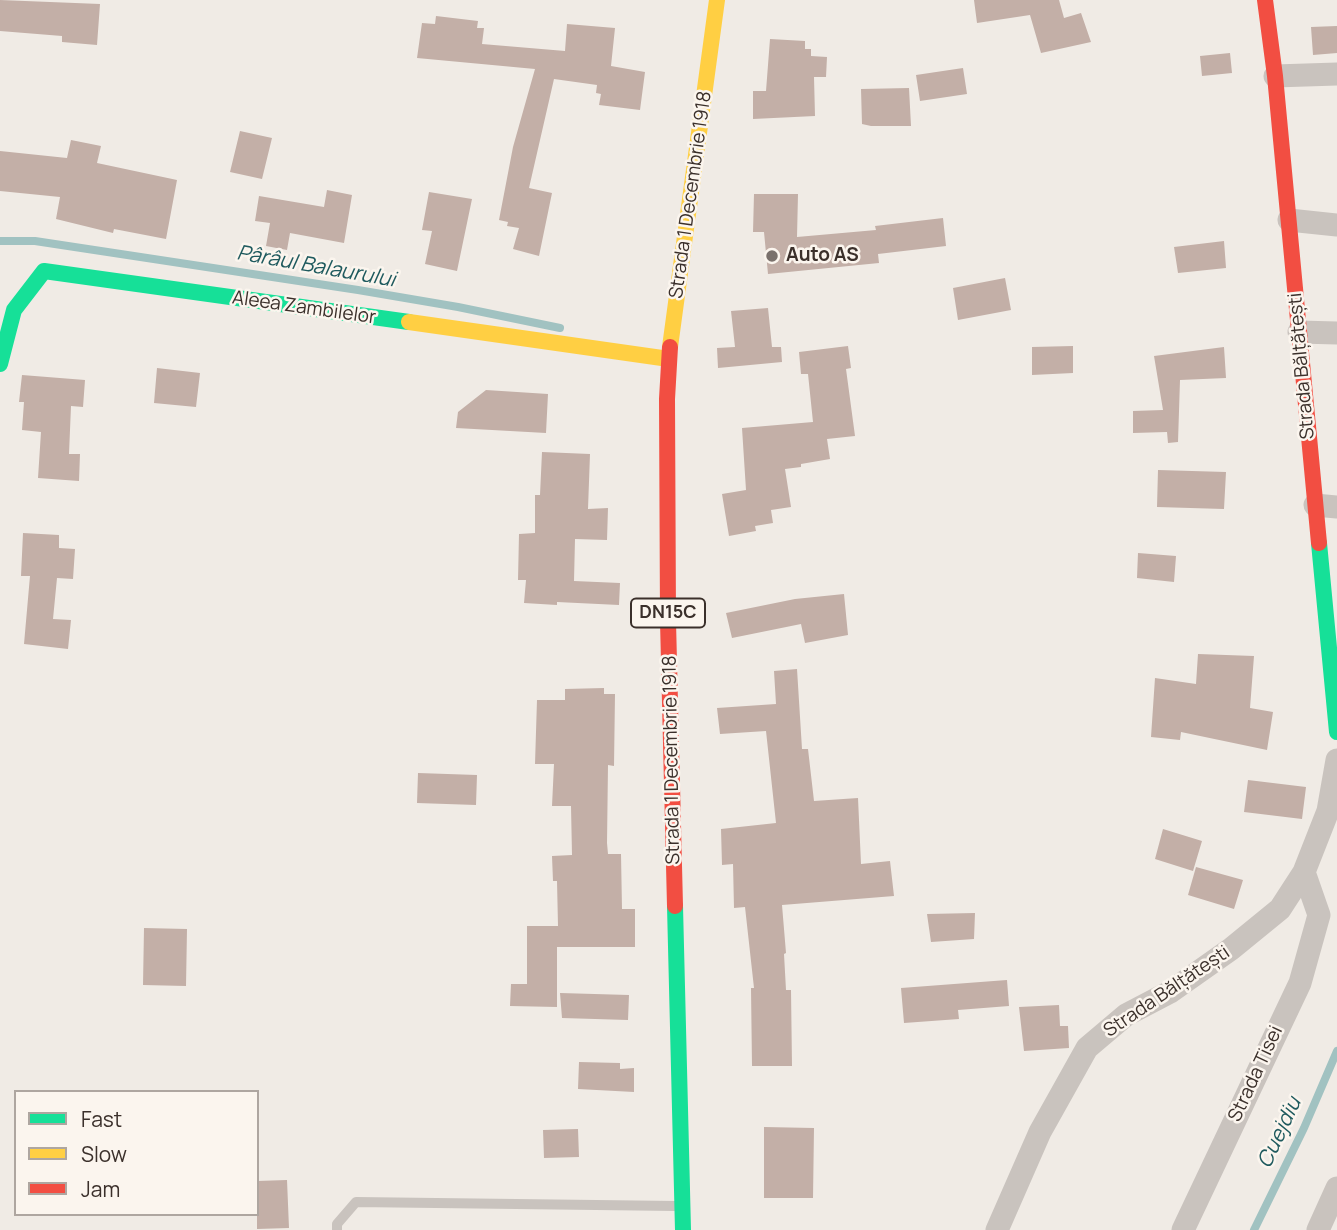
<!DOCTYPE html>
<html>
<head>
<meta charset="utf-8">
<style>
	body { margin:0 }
	#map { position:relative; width:1337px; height:1230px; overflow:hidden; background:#f0ebe5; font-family:Manrope,sans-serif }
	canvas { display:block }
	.legend { position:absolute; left:14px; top:1090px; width:245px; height:126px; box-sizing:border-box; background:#fbf5ee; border:2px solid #aea6a0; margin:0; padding:9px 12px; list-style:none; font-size:21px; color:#3b302b }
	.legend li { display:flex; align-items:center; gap:14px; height:35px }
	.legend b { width:35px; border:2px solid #aea6a0 }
</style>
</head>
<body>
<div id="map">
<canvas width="1337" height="1230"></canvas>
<ul class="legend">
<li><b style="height:9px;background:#16e098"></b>Fast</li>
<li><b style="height:9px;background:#ffcf43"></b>Slow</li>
<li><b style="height:9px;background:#f24e42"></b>Jam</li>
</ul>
</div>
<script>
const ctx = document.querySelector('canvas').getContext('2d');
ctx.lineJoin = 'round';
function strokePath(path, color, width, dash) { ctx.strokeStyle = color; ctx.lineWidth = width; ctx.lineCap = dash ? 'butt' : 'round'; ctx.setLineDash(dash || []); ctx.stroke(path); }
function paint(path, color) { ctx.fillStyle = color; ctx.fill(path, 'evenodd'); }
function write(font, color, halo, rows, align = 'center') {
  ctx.font = font + ' Manrope,sans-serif'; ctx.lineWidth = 5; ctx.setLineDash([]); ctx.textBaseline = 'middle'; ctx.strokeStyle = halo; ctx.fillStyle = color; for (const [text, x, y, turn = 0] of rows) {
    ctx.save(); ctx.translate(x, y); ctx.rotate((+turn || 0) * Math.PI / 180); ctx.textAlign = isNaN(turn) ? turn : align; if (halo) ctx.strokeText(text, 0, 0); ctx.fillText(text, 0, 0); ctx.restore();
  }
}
strokePath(new Path2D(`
	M0,241H35L358,290L458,307L560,328
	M1254,1230L1304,1128L1337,1051`), '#a1c2c1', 8);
paint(new Path2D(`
	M0,0L100,4L97,45L62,42V36L0,31Z
	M974,0H1059L1064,18L1081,13L1091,42L1041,53L1030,15L977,23Z
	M436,16L478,21L477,28H484L482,44L565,51L567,24L615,28L611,66L645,72L640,110L599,105L601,94L596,93L597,85L554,79L529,188L552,193L539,256L513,249L519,228L507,226L508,222L499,220L513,147L535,69L417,58L422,23L435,24Z
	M1337,26V53L1313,55L1311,27Z
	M770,39L805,41V49H811V56L827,57L826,77H814L815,116L753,119V91H766Z
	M1230,53L1232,73L1202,76L1200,56Z
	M963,68L967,94L920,101L916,75Z
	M909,88L911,126H871L862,124L861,89Z
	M240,131L272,138L262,179L230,172Z
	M71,140L101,146L97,163L177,180L166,239L114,229L113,233L56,219L60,197L0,191V151L67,158Z
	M327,190L352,195L344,243L290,233L287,250L266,246L270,223L255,221L259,196L324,207Z
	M429,192L472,199L457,271L425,264L432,231L422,230Z
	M754,194H798L797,237L876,230L875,226L943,218L946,246L878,254L879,263L768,274L764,232H753Z
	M1224,241L1226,268L1178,273L1174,247Z
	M1005,278L1011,310L958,320L953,288Z
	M768,308L772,347H781L782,362L718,368L717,348L735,347L731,311Z
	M848,346L851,368L846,369L855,436L827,439L830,459L801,464V467L785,469L791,507L771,510L773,523L755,526L756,531L729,536L722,494L746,490L742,428L813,422L808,374H801L799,352Z
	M1073,346V373L1032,375V347Z
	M1224,347L1226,378L1180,380L1178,442L1168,443L1167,432L1133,433V411L1163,410L1154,356Z
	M157,368L200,373L196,407L154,403Z
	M22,375L85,380L83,407L71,406L69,454H80L79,481L38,478L41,432L22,430L24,402H19Z
	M486,390L548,394L546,433L456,428L458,412Z
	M542,452L590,454L588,509L608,508L607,540L575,539L574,581L620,583L619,605L557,602V605L524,603L526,580H518L519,534L535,533V495H540Z
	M1158,470L1226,472L1224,509L1157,507Z
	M23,533L59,535V548L75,549L73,579L57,578L53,619L71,620L68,649L24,644L30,576H21Z
	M1138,553L1176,556L1174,582L1137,578Z
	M844,594L848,635L805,643L801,624L732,638L726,613L795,599Z
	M1198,654L1254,656L1250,708L1273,712L1267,750L1181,732L1180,740L1151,737L1155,678L1196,684Z
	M797,669L802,749H808L814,801L858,798L861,864L890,861L894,896L782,905L786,953L784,954L786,990H791L792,1066H752L751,988H754L745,907L734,908L733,864L722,865L721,829L776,823L766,731L720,734L717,708L776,704L774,671Z
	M604,688V694H615L614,766L608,765L607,843L608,854H621L622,909H635V947H557V1007L510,1006L511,984H527V926H558L557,881H553L552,856L572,855L571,806H552L554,764H535L537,700H565V689Z
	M418,773L477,775L476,805L417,803Z
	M1248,780L1306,787L1302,819L1244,812Z
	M1163,829L1202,841L1193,871L1155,859Z
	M1196,867L1243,880L1234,909L1188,895Z
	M975,913L974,939L931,942L927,914Z
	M144,928L187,929L186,986L143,985Z
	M1007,980L1009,1006L958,1010L959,1019L904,1023L901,988Z
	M560,993L629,995L628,1020L562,1018Z
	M1059,1005L1060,1026H1068L1069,1048L1024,1051L1019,1007Z
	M579,1062L620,1063V1069L634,1068V1092L578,1089Z
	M764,1127L814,1128L813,1198H764Z
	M578,1129L579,1157L544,1158L543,1130Z
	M287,1180L289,1228L257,1229V1181Z`), '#c3afa7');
strokePath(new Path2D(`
	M337,1230V1224L356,1202L676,1206`), '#c9c3be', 10);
strokePath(new Path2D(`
	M1275,76L1337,74
	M1289,220L1337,225
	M1299,332L1337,333
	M1315,505L1337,507
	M997,1230L1040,1132L1087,1048L1126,1015L1170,992L1231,949L1280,909L1304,872L1328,811L1337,760
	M1183,1230L1300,983L1319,915L1304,872
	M1318,1230L1337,1188`), '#c9c3be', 23);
strokePath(new Path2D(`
	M0,364L14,310L44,271L409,322
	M1319,543L1337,732
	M675,906L683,1230`), '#16e098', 16);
strokePath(new Path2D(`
	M409,322L669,359
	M670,347L717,0`), '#ffcf43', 16);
strokePath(new Path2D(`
	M1265,0L1275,76L1319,543
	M670,347L667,399L668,621L675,906`), '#f24e42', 16);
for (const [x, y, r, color] of [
	[772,256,7,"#7a716c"]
]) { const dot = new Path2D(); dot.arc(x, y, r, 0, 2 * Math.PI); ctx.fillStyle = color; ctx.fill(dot); strokePath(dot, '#fbf5ee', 2.5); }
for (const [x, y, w] of [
	[668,613,74]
]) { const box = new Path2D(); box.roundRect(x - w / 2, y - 14.5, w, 29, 5); ctx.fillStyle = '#fbf5ee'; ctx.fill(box); strokePath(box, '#3b302b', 2); }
write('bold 18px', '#3b302b', null, [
	["DN15C",668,613]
]);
write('19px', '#3b302b', '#fbf5ee', [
	["Strada 1 Decembrie 1918",691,195,-82],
	["Aleea Zambilelor",304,308,8],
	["Strada Bălțătești",1302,366,-95],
	["Strada 1 Decembrie 1918",672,760,-91],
	["Strada Bălțătești",1167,992,-34],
	["Strada Tisei",1256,1074,-65]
]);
write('bold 19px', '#3b302b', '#fbf5ee', [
	["Auto AS",786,256]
], 'left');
write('italic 21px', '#1f5a5e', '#fbf5ee', [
	["Pârâul Balaurului",316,267,10],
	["Cuejdiu",1280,1133,-65]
]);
</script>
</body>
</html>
